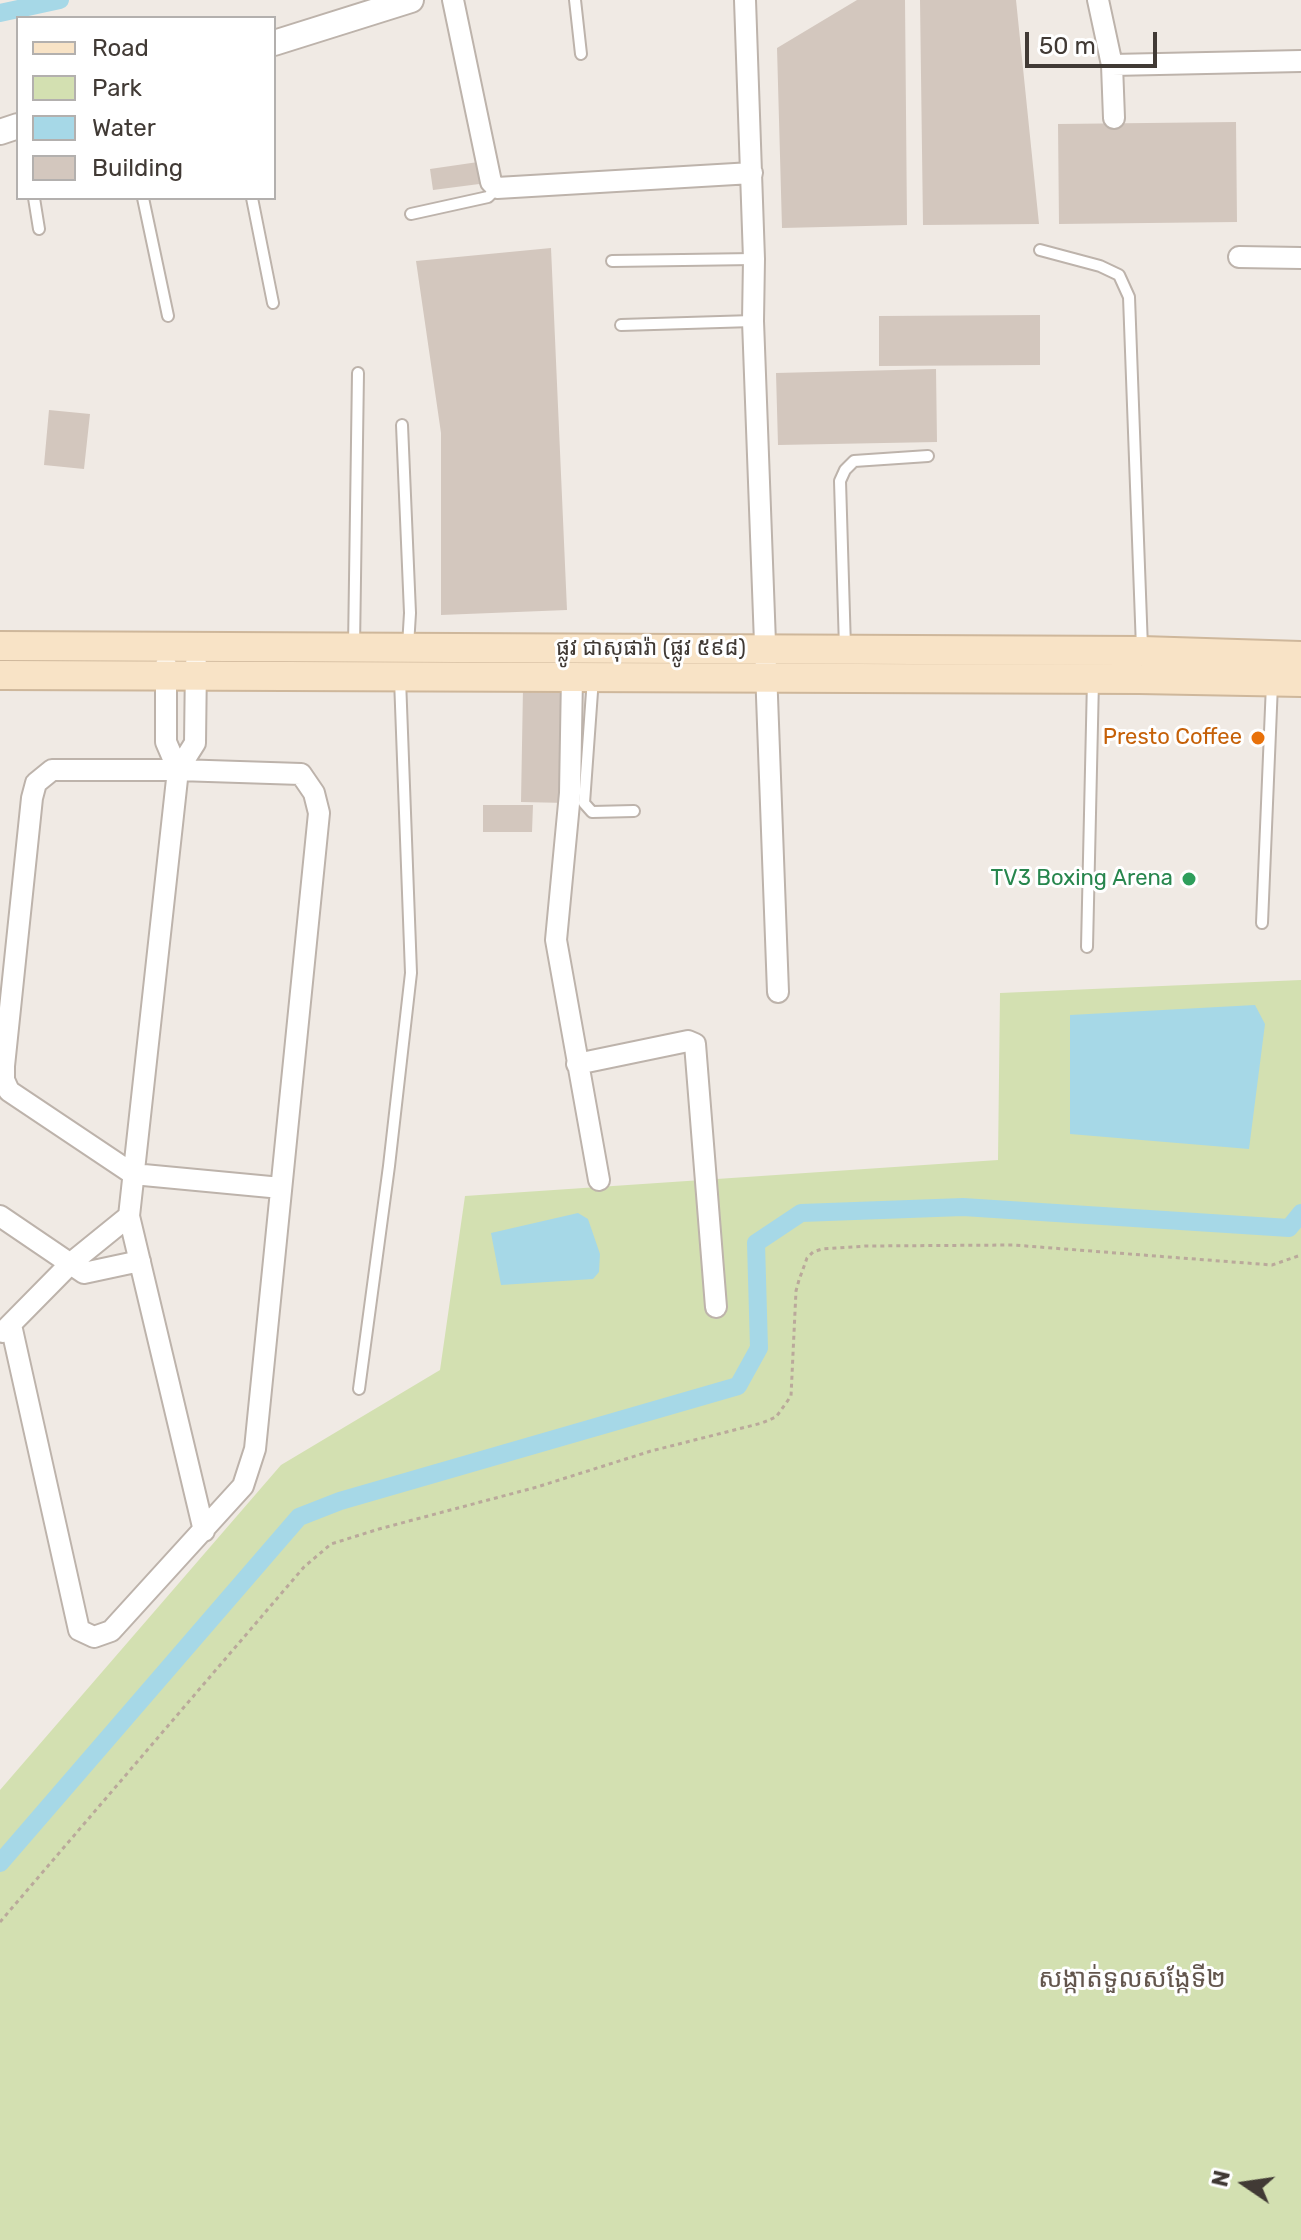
<!DOCTYPE html>
<html>
<head>
<meta charset="utf-8">
<style>
	body { margin:0 }
	#map { position:relative; width:1301px; height:2240px; overflow:hidden; background:#f0eae4; font-family:Rubik,sans-serif }
	canvas { display:block }
	.legend { position:absolute; left:16px; top:16px; width:260px; height:184px; box-sizing:border-box; background:#fff; border:2px solid #b3b0ae; margin:0; padding:10px 14px; list-style:none; font-size:24px; color:#413a35 }
	.legend li { display:flex; align-items:center; gap:16px; height:40px }
	.legend b { width:40px; border:2px solid #b3b0ae }
	.north { position:absolute; left:1205px; top:2144px; width:80px; height:80px; -webkit-text-stroke:6px #fff; paint-order:stroke; rotate:283deg; font-size:22px; font-weight:700; line-height:32px; text-align:center; color:#413a35 }
	.north::after { content:''; display:block; margin:auto; width:28px; height:36px; background:#413a35; clip-path:polygon(50% 0,100% 100%,50% 72%,0 100%) }
	.scale { position:absolute; left:1025px; top:32px; width:132px; height:36px; box-sizing:border-box; border:4px solid #413a35; border-top:0; padding-left:10px; font-size:24px; line-height:28px; white-space:nowrap; color:#413a35; -webkit-text-stroke:6px #fff; paint-order:stroke }
</style>
</head>
<body>
<div id="map">
<canvas width="1301" height="2240"></canvas>
<ul class="legend">
<li><b style="height:10px;background:#f8e3c6"></b>Road</li>
<li><b style="height:22px;background:#d3e0b1"></b>Park</li>
<li><b style="height:22px;background:#a6d8e7"></b>Water</li>
<li><b style="height:22px;background:#d3c7be"></b>Building</li>
</ul>
<div class="north">N</div>
<div class="scale">50 m</div>
</div>
<script>
const ctx = document.querySelector('canvas').getContext('2d');
ctx.lineJoin = 'round';
function paint(path, color) { ctx.fillStyle = color; ctx.fill(path, 'evenodd'); }
function strokePath(path, color, width, dash) { ctx.strokeStyle = color; ctx.lineWidth = width; ctx.lineCap = dash ? 'butt' : 'round'; ctx.setLineDash(dash || []); ctx.stroke(path); }
function write(font, color, halo, rows, align = 'center') {
  ctx.font = font + ' Rubik,"Noto Sans Khmer",sans-serif'; ctx.lineWidth = 6; ctx.setLineDash([]); ctx.textBaseline = 'middle'; ctx.strokeStyle = halo; ctx.fillStyle = color; for (const [text, x, y, turn = 0] of rows) {
    ctx.save(); ctx.translate(x, y); ctx.rotate((+turn || 0) * Math.PI / 180); ctx.textAlign = isNaN(turn) ? turn : align; if (halo) ctx.strokeText(text, 0, 0); ctx.fillText(text, 0, 0); ctx.restore();
  }
}
paint(new Path2D(`
	M1301,980V2240H0V1790L281,1465L440,1370L465,1196L998,1160L1000,993Z`), '#d3e0b1');
paint(new Path2D(`
	M1255,1005L1265,1024L1249,1149L1070,1134V1015Z
	M578,1213L588,1219L600,1254L599,1272L593,1279L501,1285L491,1233Z`), '#a6d8e7');
strokePath(new Path2D(`
	M0,13L60,0
	M0,1863L299,1517L340,1501L738,1386L759,1348L756,1243L801,1213L963,1207L1289,1228L1301,1213`), '#a6d8e7', 18);
paint(new Path2D(`
	M857,0H905L907,225L782,228L777,48Z
	M920,0H1016L1039,224L923,225Z
	M1236,122L1237,222L1059,224L1058,124Z
	M485,161L487,183L433,190L430,169Z
	M551,248L567,610L441,615V433L416,261Z
	M1040,315V365L879,366V316Z
	M936,369L937,442L778,445L776,373Z
	M49,410L90,414L84,469L44,465Z
	M523,688L570,689L567,803L521,802Z
	M483,805H533L532,832H483Z`), '#d3c7be');
const service = new Path2D(`
	M575,0L581,54
	M34,198L39,229
	M143,198L168,316
	M252,198L273,303
	M411,214L488,197L497,188
	M1040,250L1100,266L1119,275L1129,297L1142,648
	M612,261L754,259
	M621,325L753,321
	M402,425L410,613L408,646
	M354,647L358,373
	M845,648L840,481L845,470L854,461L928,456
	M593,678L584,803L592,812L634,811
	M1262,923L1272,684
	M1087,947L1093,680
	M359,1389L389,1166L411,973L400,679`);
const minor = new Path2D(`
	M453,0L491,182L497,188L752,173
	M745,0L754,259L753,321L778,992
	M1098,0L1112,65L1114,118
	M1112,65L1301,61
	M1239,257L1301,258
	M196,663L195,743L178,770L129,1216L204,1531
	M166,665V742L178,770
	M572,676L570,793L556,940L599,1180
	M577,1064L688,1041L695,1044L716,1307
	M0,1216L84,1273L140,1261
	M11,1325L79,1630L94,1637L111,1631L243,1486L255,1449L319,813L314,793L301,774L178,770H52L36,783L32,798L4,1066V1080L9,1091L133,1174L281,1188
	M3,1332L71,1263L129,1216`);
const tertiary = new Path2D(`
	M274,43L411,0
	M0,132L18,126`);
const secondary = new Path2D(`
	M0,646L1142,651L1301,656
	M0,675L1139,679L1301,682`);
strokePath(service, '#bdb3ab', 14);
strokePath(minor, '#bdb3ab', 24);
strokePath(tertiary, '#bdb3ab', 28);
strokePath(secondary, '#ceb79b', 32);
strokePath(new Path2D(`
	M0,1922L304,1567L331,1544L379,1529L537,1487L651,1451L762,1423L776,1417L791,1396L796,1291L799,1280L807,1258L813,1252L822,1249L866,1246L1013,1245L1272,1265L1301,1255`), '#baa99b', 3, [4, 4]);
strokePath(service, '#fff', 10);
strokePath(minor, '#fff', 20);
strokePath(tertiary, '#fff', 24);
strokePath(secondary, '#f8e3c6', 28);
for (const [x, y, r, color] of [
	[1258,738,8,"#e8710a"],
	[1189,879,8,"#2e9e5b"]
]) { const dot = new Path2D(); dot.arc(x, y, r, 0, 2 * Math.PI); ctx.fillStyle = color; ctx.fill(dot); strokePath(dot, '#fff', 3); }
write('22px', '#413a35', '#fff', [
	["ផ្លូវ ជាសុផារ៉ា (ផ្លូវ ៥៩៨)",651,649]
]);
write('22px', '#c56008', '#fff', [
	["Presto Coffee",1242,738]
], 'right');
write('22px', '#27864d', '#fff', [
	["TV3 Boxing Arena",1173,879]
], 'right');
write('26px', '#63564d', '#fff', [
	["សង្កាត់ទួលសង្កែទី២",1132,1979]
]);
</script>
</body>
</html>
